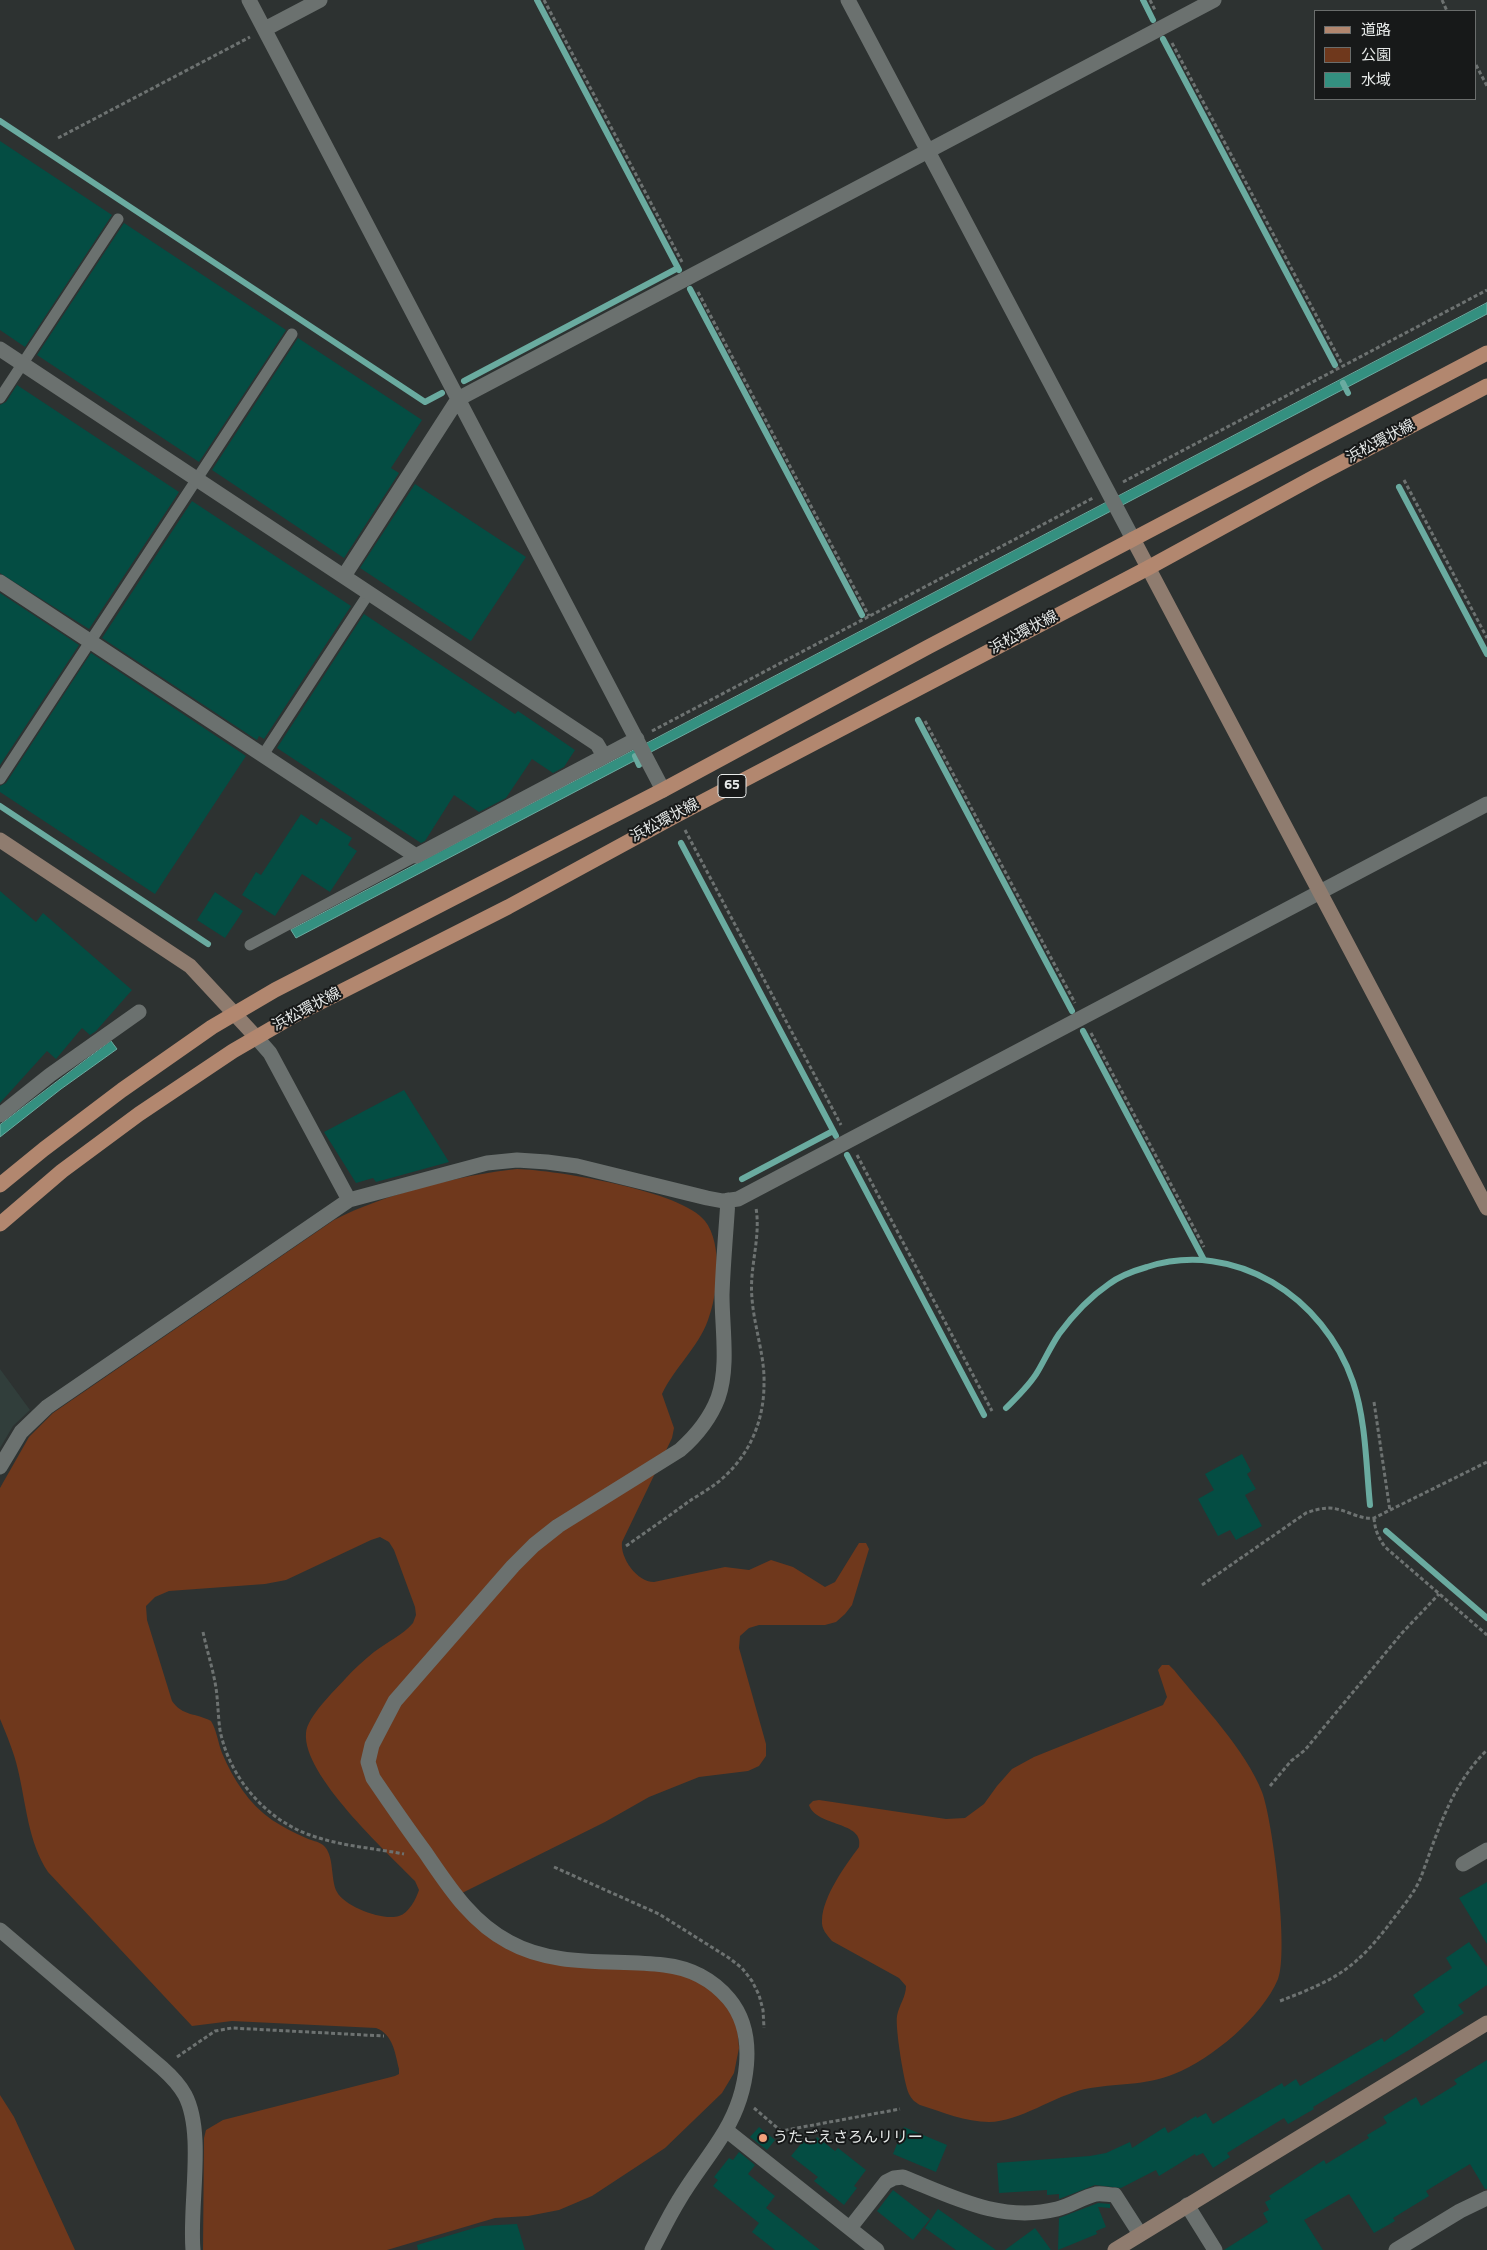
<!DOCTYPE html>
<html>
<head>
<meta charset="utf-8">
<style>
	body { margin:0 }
	#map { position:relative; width:1487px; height:2250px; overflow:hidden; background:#2d3231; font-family:"Titillium Web","Noto Sans JP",sans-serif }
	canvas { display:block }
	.legend { position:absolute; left:1314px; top:10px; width:162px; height:90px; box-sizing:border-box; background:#171919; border:1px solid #6a6d6c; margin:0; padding:6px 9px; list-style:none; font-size:15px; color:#e7eae9 }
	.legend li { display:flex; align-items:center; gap:10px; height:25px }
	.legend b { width:25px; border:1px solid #6a6d6c }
</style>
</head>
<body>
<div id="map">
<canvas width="1487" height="2250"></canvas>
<ul class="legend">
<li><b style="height:6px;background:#b2876f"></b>道路</li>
<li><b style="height:14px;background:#6f381c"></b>公園</li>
<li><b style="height:14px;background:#349080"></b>水域</li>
</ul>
</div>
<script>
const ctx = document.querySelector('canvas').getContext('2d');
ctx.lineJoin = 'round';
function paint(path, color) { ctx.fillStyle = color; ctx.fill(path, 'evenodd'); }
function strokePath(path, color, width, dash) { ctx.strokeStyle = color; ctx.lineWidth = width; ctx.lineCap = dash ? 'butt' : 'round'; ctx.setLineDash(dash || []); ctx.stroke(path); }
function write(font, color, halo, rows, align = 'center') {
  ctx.font = font + ' "Titillium Web","Noto Sans JP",sans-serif'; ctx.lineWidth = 4; ctx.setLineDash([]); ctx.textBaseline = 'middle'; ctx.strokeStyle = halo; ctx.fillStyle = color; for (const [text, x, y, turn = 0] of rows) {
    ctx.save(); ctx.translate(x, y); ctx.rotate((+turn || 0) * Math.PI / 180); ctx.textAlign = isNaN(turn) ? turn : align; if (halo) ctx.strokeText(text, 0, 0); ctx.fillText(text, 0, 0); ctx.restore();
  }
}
paint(new Path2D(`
	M0,1369L30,1410L13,1426L0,1448Z`), '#313e3b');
paint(new Path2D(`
	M517,1169C556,1170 683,1191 705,1221C723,1244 718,1294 708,1320C698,1348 674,1368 662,1394L674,1428L672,1438L622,1542C620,1558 637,1582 654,1582L725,1567L749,1570L771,1560L793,1567L825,1587L835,1582L859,1543H866L869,1549L852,1605L845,1614L836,1622L825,1625H759L749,1628L740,1636L739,1648L766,1744V1756L759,1766L748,1771L699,1777L649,1797L605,1822L460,1894L507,1949L664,1971L683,1975L701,1982L716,1993L728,2008L737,2025L739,2048L734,2073L722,2093L665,2148L592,2196L559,2210L528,2216L495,2218L387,2250H203L204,2138L206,2130L223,2120L395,2076L399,2074V2069C395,2053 393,2034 376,2028L232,2021L192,2026L48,1872C28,1842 26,1803 18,1770C14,1752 7,1736 0,1719V1488L29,1437L53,1413L334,1220C384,1194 461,1175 517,1169ZM380,1537L389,1542L394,1550L415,1607L416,1615L413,1623C403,1635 387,1642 374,1652C364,1660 354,1669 346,1678C335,1690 307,1717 306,1733C302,1775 387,1852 415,1881L419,1890C416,1899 409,1913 399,1916C383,1921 345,1907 337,1892C330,1879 335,1855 323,1845C318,1841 312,1841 306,1838C294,1833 283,1827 272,1820C249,1804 233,1779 222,1753C218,1743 217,1731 211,1721C196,1713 182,1716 172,1701L147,1620L146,1606L155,1597L169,1591L265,1584L286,1580L371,1540Z
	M1162,1665H1169L1174,1670C1202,1705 1246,1750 1262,1792C1273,1821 1289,1953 1278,1979C1262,2017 1212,2059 1174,2074C1146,2086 1115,2083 1085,2089C1054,2096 1019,2122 989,2122C966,2122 942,2112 920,2105C915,2102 912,2100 909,2094C904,2084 895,2027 897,2016C899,2005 906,1997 906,1986L899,1978L832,1941C827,1935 821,1929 822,1920C823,1896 845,1866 859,1847C865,1821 816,1827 809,1805L813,1801L819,1800L946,1819L965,1818L984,1804L997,1786L1012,1769L1034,1757L1163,1705L1167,1697L1158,1670Z
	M0,2095L14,2117L75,2250H0Z`), '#6f381c');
const water = new Path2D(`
	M1487,303V314L296,938L291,930Z
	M111,1041L117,1049L61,1089L0,1137V1125Z`);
paint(water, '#349080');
strokePath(water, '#6aaba0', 1);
strokePath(new Path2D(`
	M537,0L679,270
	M1143,0L1153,20
	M1163,39L1335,365
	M0,121L425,402L442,393
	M690,289L862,615
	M464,381L678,268
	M1343,383L1348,393
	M1399,487L1487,654
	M918,720L1072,1011
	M635,756L639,765
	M0,806L208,944
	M681,843L836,1136
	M1083,1031L1204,1260
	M847,1155L984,1415
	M742,1179L833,1131
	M1006,1408C1018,1396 1030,1385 1038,1371C1045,1359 1051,1346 1059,1334C1073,1315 1090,1297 1109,1284C1121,1275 1133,1271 1147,1267C1235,1239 1324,1297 1353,1382C1366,1421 1366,1465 1370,1505
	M1386,1531L1487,1618`), '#6aaba0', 6);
paint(new Path2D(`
	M0,141L112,215L25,347L0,330Z
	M124,223L286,330L199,462L37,355Z
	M298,338L422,420L391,468L399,473L344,558L212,470Z
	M17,385L179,492L89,629L0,573V405L6,402Z
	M415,484L526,557L471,641L360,568Z
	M192,501L351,606L264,739L259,736L257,740L102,638Z
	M0,593L79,645L0,765Z
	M364,614L515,714L518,711L575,750L564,767L553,773L532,759L506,798L479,812L454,795L425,841L421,843L277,748Z
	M91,653L246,756L155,894L0,792V786L6,783Z
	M301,814L317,825L321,818L352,838L348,845L357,851L330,892L302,874L275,916L242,895L256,872L261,875Z
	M0,891L36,922L43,913L132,990L96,1031L90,1035L82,1028L56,1059L47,1051L0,1103Z
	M215,892L243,911L225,938L197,920Z
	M404,1090L449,1162L376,1182L373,1178L356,1183L324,1132Z
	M1242,1454L1251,1471L1247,1474L1256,1489L1245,1495L1262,1526L1236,1540L1230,1530L1218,1536L1198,1499L1214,1490L1205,1474Z
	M1487,1882V1944L1459,1898Z
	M1469,1942L1487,1967V1985L1458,2005L1464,2013L1409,2050L1313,2107L1314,2109L1288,2124L1284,2118L1227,2153L1230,2157L1213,2168L1203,2153L1196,2156L1195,2154L1159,2176L1156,2170L1121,2188L1095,2185L1059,2199V2194L1047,2195V2190L999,2193L997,2163L1090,2156L1106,2153L1130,2142L1132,2148L1165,2127L1168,2133L1196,2116L1197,2118L1206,2113L1213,2124L1282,2083L1284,2087L1296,2079L1300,2086L1382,2038L1384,2042L1425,2012L1413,1995L1452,1968L1446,1958Z
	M1487,2060V2189H1485L1470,2164L1426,2191L1429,2196L1393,2218L1395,2221L1374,2233L1349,2194L1304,2220L1323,2250H1224L1268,2222L1263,2213L1269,2210L1265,2202L1271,2199L1269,2196L1324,2160L1326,2164L1369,2138L1367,2135L1387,2123L1383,2117L1416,2097L1421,2106L1457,2084L1454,2080Z
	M759,2127L775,2140L767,2150L750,2137Z
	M904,2127L947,2145L936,2172L893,2154Z
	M817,2137L835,2151L838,2148L866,2170L854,2186L857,2188L844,2205L814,2181L818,2177L791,2156L805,2139L811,2144Z
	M739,2152L755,2165L748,2174L775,2196L766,2208L820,2250H775L752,2232L759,2223L713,2186L718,2180L714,2177L729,2158L733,2160Z
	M893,2190L930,2219L913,2240L877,2211Z
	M1098,2203L1110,2204V2208L1098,2207L1106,2227L1096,2231L1097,2234L1058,2250L1059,2218Z
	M938,2209L996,2250H956L925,2228Z
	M517,2224L525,2250H418L417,2245L481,2226Z
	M1035,2228L1051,2250H1005Z`), '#044d43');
strokePath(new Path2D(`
	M544,0L682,262
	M1150,0L1155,10
	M1442,0L1447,11
	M1172,43L1343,366
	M1476,65L1487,86
	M58,138L250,37
	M698,292L869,616
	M1404,480L1487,638
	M1123,482L1487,290
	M925,721L1075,1003
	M652,731L1093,498
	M685,830L841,1125
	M1091,1033L1204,1247
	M857,1155L992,1411
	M1374,1402L1390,1511
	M1374,1518C1375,1530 1378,1537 1385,1547L1487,1635
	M626,1546C647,1531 668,1517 688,1502C700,1494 715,1486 725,1476C751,1452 764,1419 764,1384C765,1356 754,1327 752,1298C749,1268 761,1238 756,1208
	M1202,1585L1306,1513C1314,1510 1322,1508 1330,1508C1346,1509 1359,1520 1374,1518L1487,1462
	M203,1632C207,1651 213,1669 216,1688C218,1702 218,1716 220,1730C229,1777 265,1819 310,1835C340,1846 373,1848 404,1854
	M1270,1786L1291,1761L1305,1750L1402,1633L1439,1594
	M554,1867L659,1914L729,1958L742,1968L752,1981L759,1995L763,2010L764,2028
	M1280,2001C1337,1979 1356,1969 1394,1918C1404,1905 1415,1892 1421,1877C1438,1831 1451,1785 1487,1750
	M177,2057L215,2031L232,2028L384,2036
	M754,2108L781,2131L900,2109`), '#6d7271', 3, [4, 2.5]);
strokePath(new Path2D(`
	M0,398L118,219
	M263,755L369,593
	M0,779L292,334
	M250,945L416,856`), '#6b716f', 11);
strokePath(new Path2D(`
	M249,0L663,790
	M848,0L1133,539
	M265,29L320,0
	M0,349L597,744L604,756
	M344,576L458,399L1214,0
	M0,582L416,856L637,739
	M256,1037L270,1053L349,1200
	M0,1115L50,1075L139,1012
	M0,1467L21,1432L47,1407L349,1200L487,1163L517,1160L547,1162L577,1166L707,1198L723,1201L738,1199L1487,804
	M1463,1864L1487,1850
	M0,1930L162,2068C171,2076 179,2084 185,2095C205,2133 189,2205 193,2250
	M726,2130L877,2250
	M1187,2205L1215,2250
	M850,2228L886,2182L894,2178L903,2177C953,2197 1001,2223 1057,2209C1070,2206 1083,2197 1096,2194C1102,2193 1109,2195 1115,2195L1140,2234
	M652,2250C661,2233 669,2216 679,2200C693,2176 711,2155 725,2131C747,2094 759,2035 729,1999C712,1979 691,1968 664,1965C613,1959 556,1968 509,1942C471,1922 449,1887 425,1852C407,1828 390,1803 373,1778L368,1762L372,1745L395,1701L513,1566L534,1545L558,1526L680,1450C697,1435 710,1419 718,1398C729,1367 722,1328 722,1295C723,1264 726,1232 728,1200
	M1396,2250L1460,2211L1487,2198`), '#6b716f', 15);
strokePath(new Path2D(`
	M1133,539L1487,1208
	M0,840L190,966L256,1037
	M1115,2250L1487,2023`), '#8f7c6f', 15);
strokePath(new Path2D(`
	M0,1185L44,1149L122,1090L212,1027L275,990L663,790L928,647L1487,353
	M0,1224L62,1171L139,1114L233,1051L295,1015L508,907L677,815L1148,568L1316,476L1487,386`), '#b2876f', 15);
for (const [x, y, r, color] of [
	[763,2138,5,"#f1a17b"]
]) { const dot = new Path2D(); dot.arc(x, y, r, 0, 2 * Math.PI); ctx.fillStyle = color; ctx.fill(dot); strokePath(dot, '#171919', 2); }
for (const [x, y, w] of [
	[732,786,28]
]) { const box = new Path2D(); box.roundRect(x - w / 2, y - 11.5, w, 23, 4); ctx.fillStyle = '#171919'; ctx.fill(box); strokePath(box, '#e7eae9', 1); }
write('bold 14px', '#e7eae9', null, [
	["65",732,786]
]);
write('15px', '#e7eae9', '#171919', [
	["浜松環状線",1381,442,-28],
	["浜松環状線",1024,633,-28],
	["浜松環状線",665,821,-28],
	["浜松環状線",307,1010,-28]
]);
write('15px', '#e7eae9', '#171919', [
	["うたごえさろんリリー",773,2138]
], 'left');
</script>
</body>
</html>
